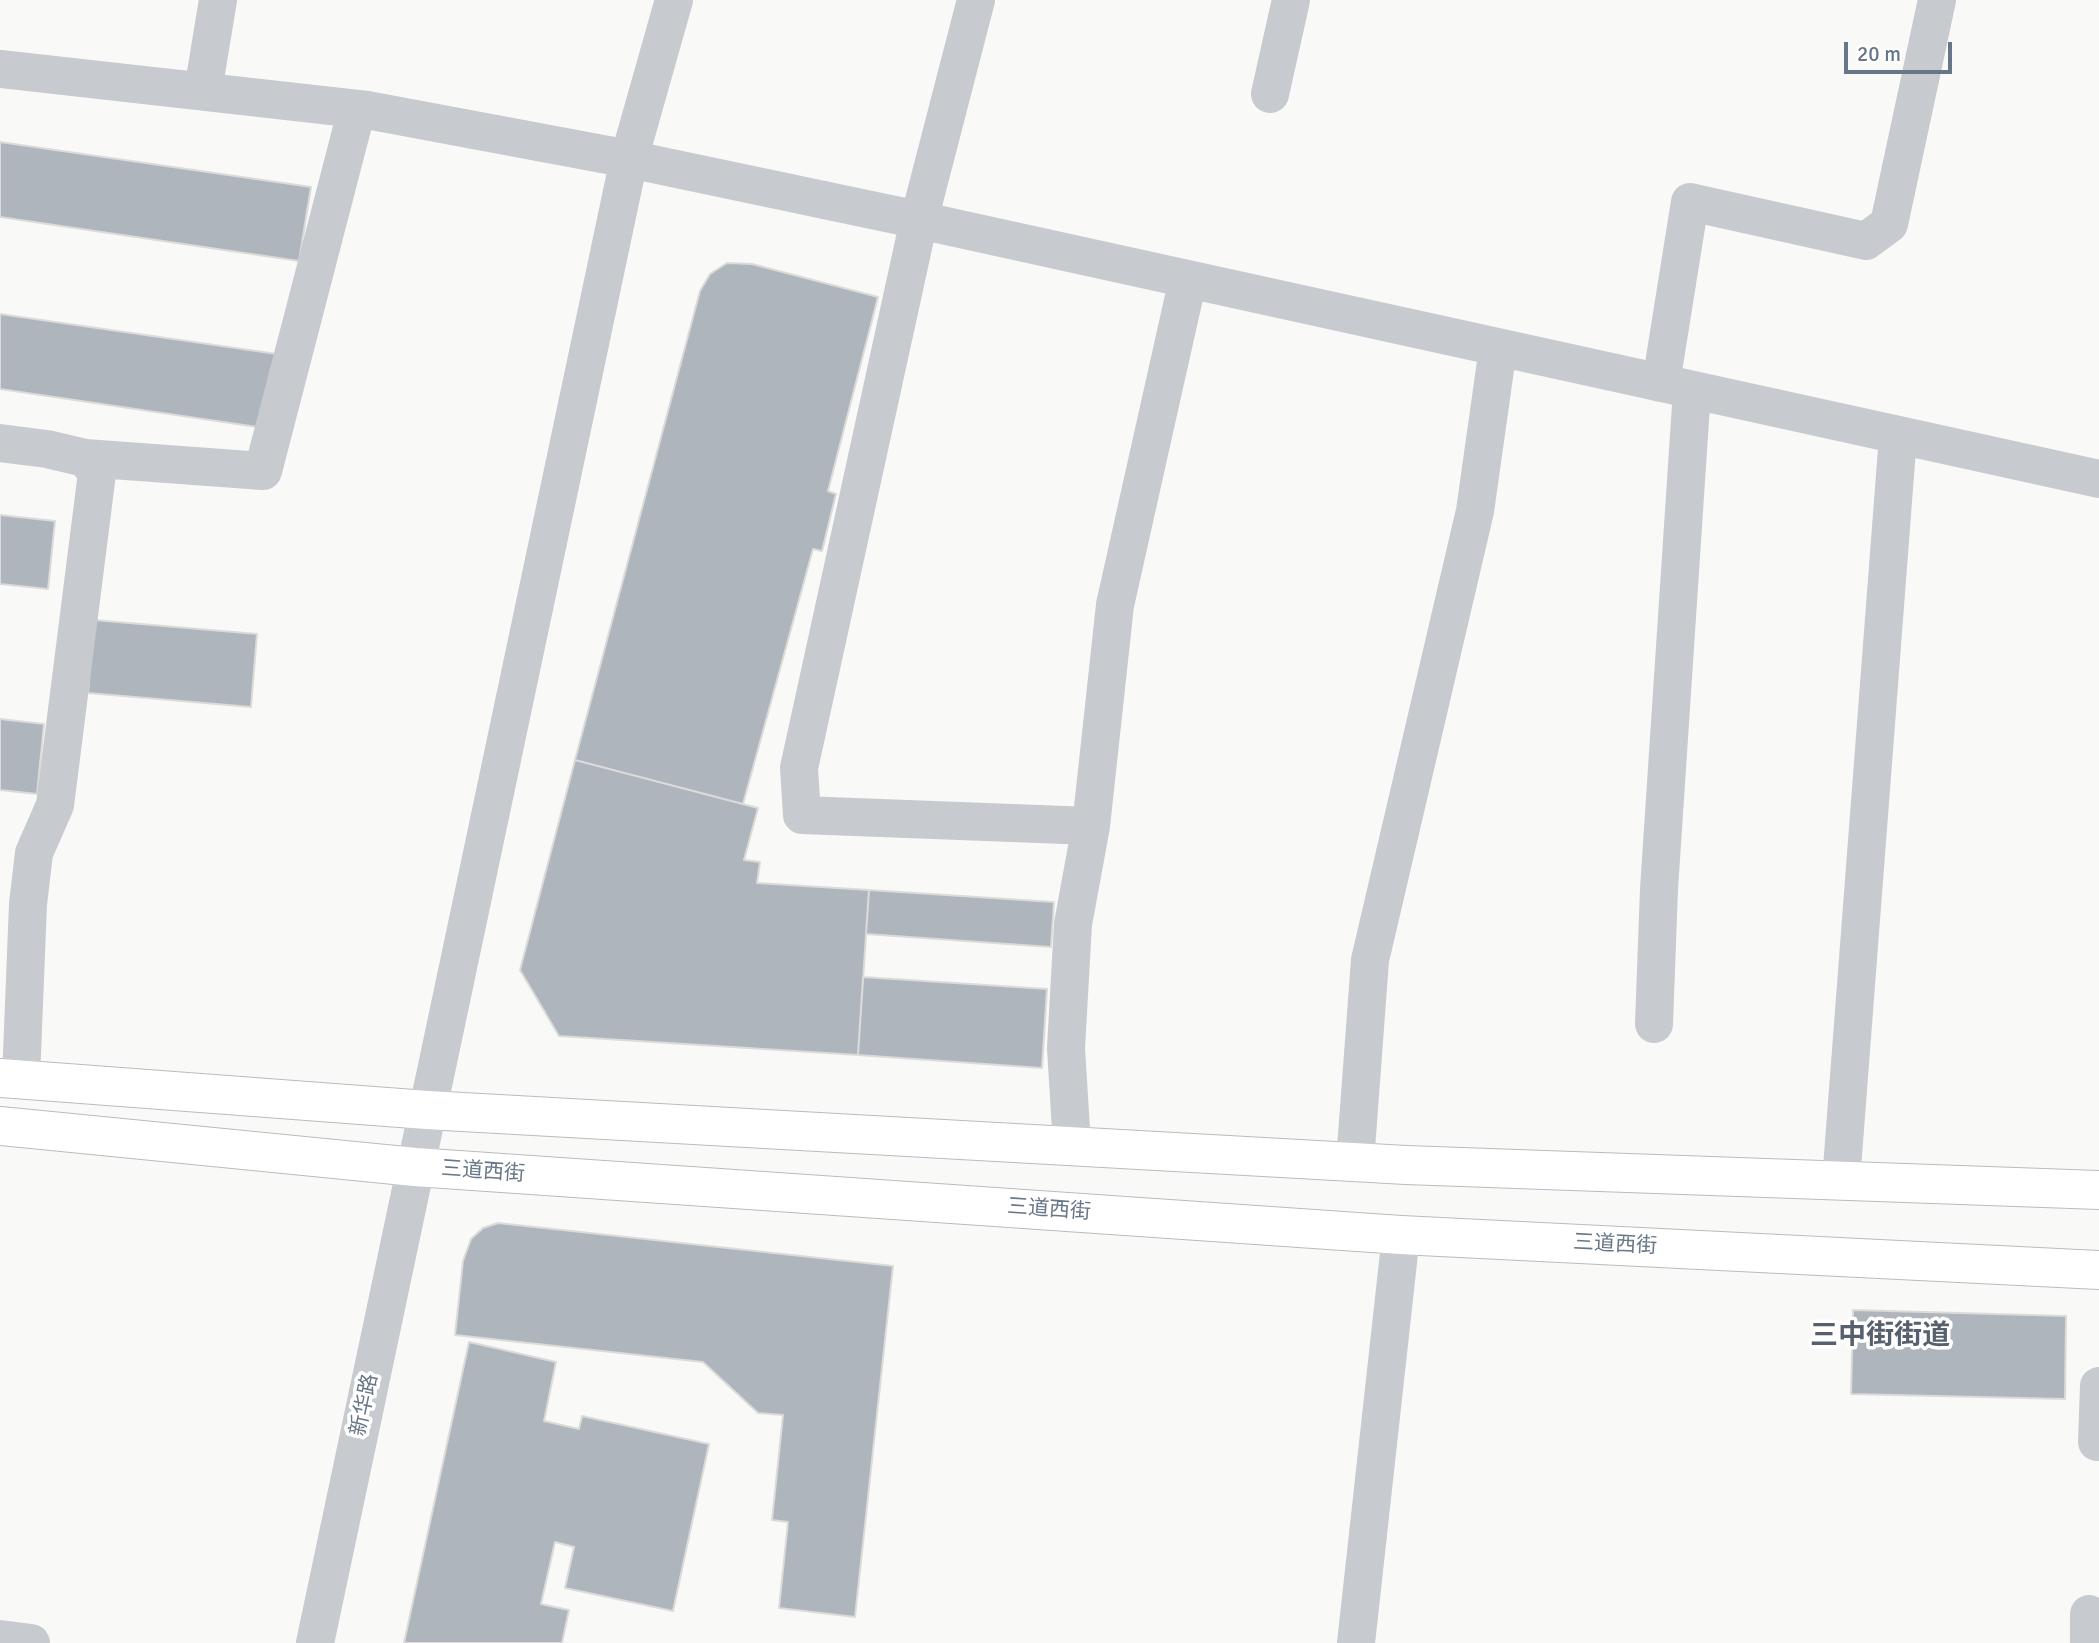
<!DOCTYPE html>
<html>
<head>
<meta charset="utf-8">
<style>
	body { margin:0 }
	#map { position:relative; width:2099px; height:1643px; overflow:hidden; background:#f9f9f7; font-family:Signika,sans-serif }
	canvas { display:block }
	.scale { position:absolute; left:1844px; top:42px; width:108px; height:32px; box-sizing:border-box; border:4px solid #687788; border-top:0; padding-left:9px; font-size:21px; line-height:24px; white-space:nowrap; color:#687788; -webkit-text-stroke:5px #fff; paint-order:stroke }
</style>
</head>
<body>
<div id="map">
<canvas width="2099" height="1643"></canvas>
<div class="scale">20 m</div>
</div>
<script>
const ctx = document.querySelector('canvas').getContext('2d');
ctx.lineJoin = 'round';
function paint(path, color) { ctx.fillStyle = color; ctx.fill(path, 'evenodd'); }
function strokePath(path, color, width, dash) { ctx.strokeStyle = color; ctx.lineWidth = width; ctx.lineCap = dash ? 'butt' : 'round'; ctx.setLineDash(dash || []); ctx.stroke(path); }
function write(font, color, halo, rows, align = 'center') {
  ctx.font = font + ' Signika,"Noto Sans SC",sans-serif'; ctx.lineWidth = 7; ctx.setLineDash([]); ctx.textBaseline = 'middle'; ctx.strokeStyle = halo; ctx.fillStyle = color; for (const [text, x, y, turn = 0] of rows) {
    ctx.save(); ctx.translate(x, y); ctx.rotate((+turn || 0) * Math.PI / 180); ctx.textAlign = isNaN(turn) ? turn : align; if (halo) ctx.strokeText(text, 0, 0); ctx.fillText(text, 0, 0); ctx.restore();
  }
}
const building = new Path2D(`
	M0,142L311,187L299,261L0,217Z
	M727,263L752,264L878,297L828,491L836,494L822,551L813,549L743,804L575,760L700,291L710,274Z
	M0,314L277,354L264,428L0,389Z
	M0,515L55,521L48,589L0,584Z
	M94,620L257,634L251,707L88,693Z
	M0,719L44,724L37,794L0,790Z
	M575,760L758,808L744,860L760,862L757,883L869,890L858,1055L559,1036L520,970Z
	M869,890L1054,902L1051,947L866,934Z
	M863,977L1047,989L1042,1068L858,1055Z
	M498,1223L893,1266L855,1617L779,1608L788,1522L772,1520L783,1415L758,1413L703,1362L455,1335L463,1261L471,1239L483,1228Z
	M1853,1310L2066,1316L2065,1399L1851,1394Z
	M469,1342L556,1362L544,1421L579,1429L582,1416L709,1444L673,1611L565,1588L574,1547L555,1542L541,1604L569,1610L562,1643H404Z`);
paint(building, '#aeb5bc');
strokePath(building, '#dbdbd9', 2);
const major = new Path2D(`
	M0,1078L427,1110L1406,1165L2099,1190
	M0,1126L415,1167L1401,1235L2099,1270`);
strokePath(major, '#b8bcc0', 40);
strokePath(new Path2D(`
	M976,0L919,220L799,768L802,815L1091,826
	M0,69L367,110L629,159L919,220L2099,479
	M203,91L218,0
	M1270,94L1291,0
	M1661,383L1690,202L1866,241L1889,224L1937,0
	M0,443L47,449L85,458L97,473L55,805L34,853L28,904L21,1079
	M85,458L263,471L357,109
	M1654,1024L1659,889L1692,390
	M1072,1146L1066,1048L1073,924L1091,826L1115,605L1188,279
	M1355,1162L1370,960L1475,511L1498,348
	M1841,1181L1898,436
	M2097,1442L2099,1386
	M0,1639L31,1643
	M315,1643L629,159L674,0
	M1356,1643L1401,1235
	M2089,1643V1614`), '#c7cace', 38);
strokePath(major, '#fff', 38);
write('21px', '#687788', '#fff', [
	["三道西街",483,1172,4],
	["三道西街",1049,1210,4],
	["三道西街",1615,1245,3],
	["新华路",365,1405,-78]
]);
write('bold 28px', '#56616d', '#fff', [
	["三中街街道",1880,1337]
]);
</script>
</body>
</html>
